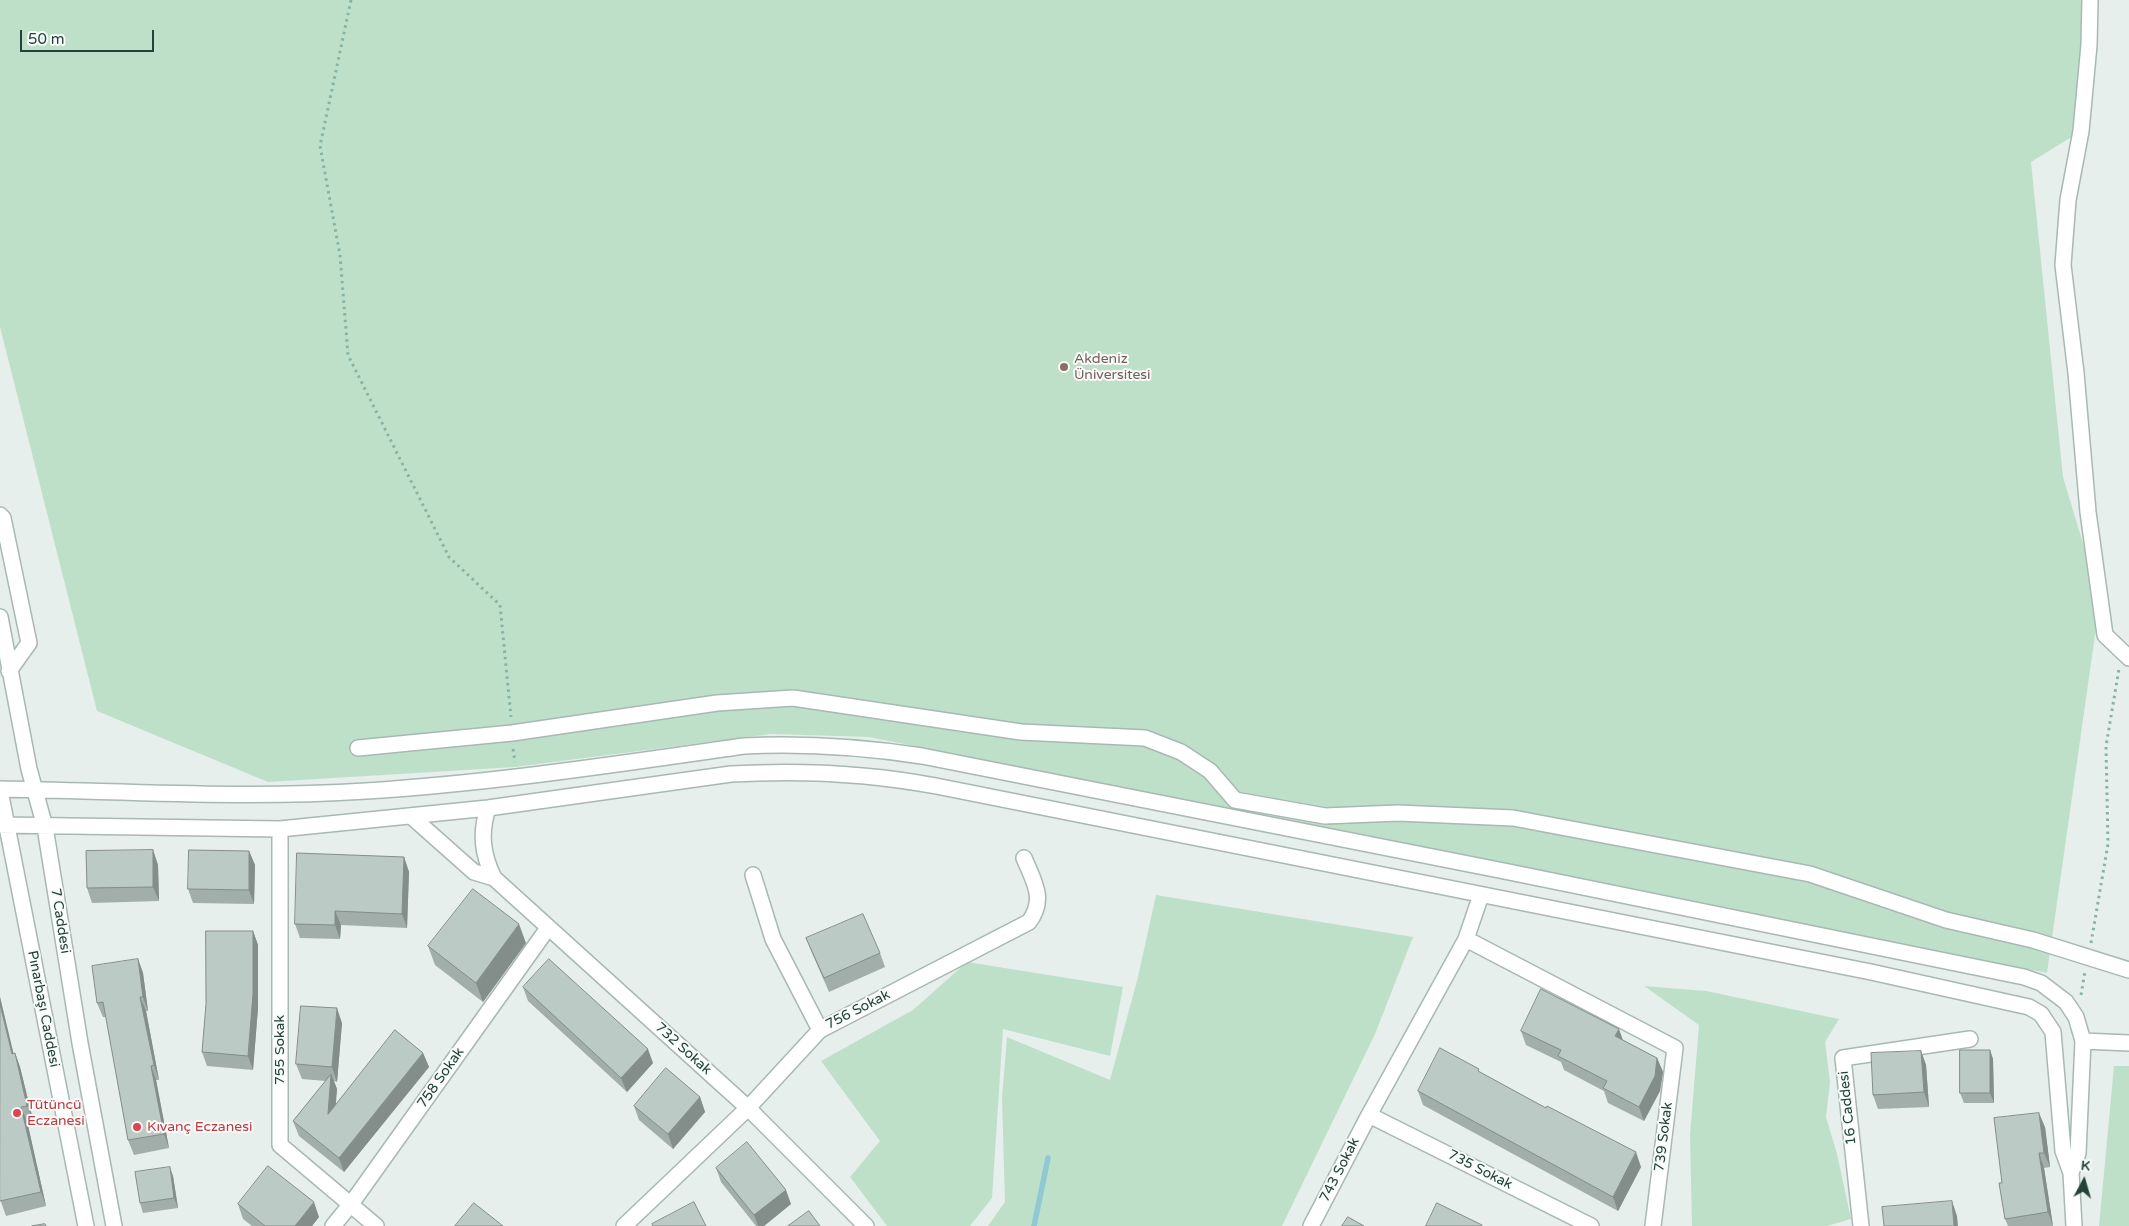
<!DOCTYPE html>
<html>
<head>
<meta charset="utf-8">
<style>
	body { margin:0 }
	#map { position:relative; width:2129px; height:1226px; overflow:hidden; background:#e6efeb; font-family:"Varela Round",sans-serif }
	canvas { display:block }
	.north { position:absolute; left:2059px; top:1156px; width:50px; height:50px; -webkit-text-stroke:4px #f7fbf9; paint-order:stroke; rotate:6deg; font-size:14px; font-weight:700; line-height:20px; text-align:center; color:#24423a }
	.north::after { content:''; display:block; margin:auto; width:18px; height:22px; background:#24423a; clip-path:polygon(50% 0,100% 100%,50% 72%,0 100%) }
	.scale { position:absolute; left:20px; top:30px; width:134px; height:22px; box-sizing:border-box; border:2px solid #24423a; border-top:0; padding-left:6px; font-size:15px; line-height:18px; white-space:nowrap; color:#24423a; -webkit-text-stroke:4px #f7fbf9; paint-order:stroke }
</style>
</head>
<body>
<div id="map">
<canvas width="2129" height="1226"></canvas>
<div class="north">K</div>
<div class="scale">50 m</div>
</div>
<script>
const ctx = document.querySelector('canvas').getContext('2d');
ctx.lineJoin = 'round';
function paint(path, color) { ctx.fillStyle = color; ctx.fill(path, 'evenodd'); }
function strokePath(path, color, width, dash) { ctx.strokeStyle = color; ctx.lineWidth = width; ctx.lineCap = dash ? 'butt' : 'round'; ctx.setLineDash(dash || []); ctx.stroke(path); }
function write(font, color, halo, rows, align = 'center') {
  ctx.font = font + ' "Varela Round",sans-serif'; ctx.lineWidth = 4; ctx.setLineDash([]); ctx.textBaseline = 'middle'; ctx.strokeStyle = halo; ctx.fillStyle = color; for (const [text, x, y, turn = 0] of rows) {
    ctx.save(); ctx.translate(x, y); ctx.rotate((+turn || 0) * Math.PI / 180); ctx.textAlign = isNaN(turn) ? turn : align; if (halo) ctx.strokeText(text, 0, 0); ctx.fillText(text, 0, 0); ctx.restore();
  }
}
paint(new Path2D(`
	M0,0H2088L2081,131L2031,162L2063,477L2100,600L2047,973L869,737L771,734L515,767L268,782L97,711L0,327Z
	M1156,895L1413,937L1375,1034L1282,1226H988L1005,1202L1002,1098L1007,1037L1110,1080L1138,977Z
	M967,962L1123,987L1110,1056L1003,1029L992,1198L970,1226H887L850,1177L880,1141L821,1061L913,1010Z
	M1644,986L1706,991L1839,1019L1825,1042L1830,1082L1826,1117L1837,1154L1851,1219L1827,1226H1692L1690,1135L1699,1025Z
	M2114,1066H2129V1226H2099Z`), '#bfe0c8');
strokePath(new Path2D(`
	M1034,1226L1048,1158`), '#8ec9d4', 5.5);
const minor = new Path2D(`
	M2090,0L2089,45L2081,131L2068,200L2063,265L2076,373L2088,512L2105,635L2129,658
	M0,515L3,518L29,643L9,671
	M0,617L29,769L45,827L80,1043L114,1226
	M358,748L512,733L717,703L793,698L1021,732L1145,738L1181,752L1210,771L1235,800L1325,816L1398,813L1513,818L1810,874L1946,920L2033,940L2129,970
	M0,789C122,791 244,799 366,791C492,783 618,764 744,746C804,743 862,747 922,756L1504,871L2024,977L2041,983L2066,1002L2076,1017L2083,1041L2078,1153L2071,1173
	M0,791L86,1226
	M488,808C480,833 482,854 494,878L748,1108L866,1226
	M412,817L474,872L494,878
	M0,825L280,829L488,808L731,774C801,770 867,773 936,786L1871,972L2029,1007L2041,1014L2053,1032L2063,1151L2071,1173L2074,1226
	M280,829V1145L376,1226
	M753,875L773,939L820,1030
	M1466,939L1675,1048L1653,1226
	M2083,1041L2129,1043
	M1369,1115L1591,1226
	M333,1226L351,1204L548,928
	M624,1226L748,1108L820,1030L1029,922C1046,899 1034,882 1024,858
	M1311,1226L1369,1115L1466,939L1481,895
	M1861,1226L1843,1058L1970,1039`);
strokePath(minor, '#a8b8b2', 18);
strokePath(new Path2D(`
	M351,0L320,146L340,255L348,355L449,557L500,605L511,717
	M513,749L515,762
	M2091,943L2108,844L2106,746L2119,669
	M2081,995L2085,971`), '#86b3a5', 3, [2.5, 4]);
strokePath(minor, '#fff', 15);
paint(new Path2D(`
	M153,850L158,865L159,901L92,903L87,888Z
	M249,851L255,865L254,904L193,903L188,889Z
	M404,857L409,872L407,928L341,925L340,939L300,938L295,924Z
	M253,931L258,945V1008L253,1070L207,1066L202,1052Z
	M806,938L880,953L885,967L829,992L812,953Z
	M526,943L483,1002L435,965L428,946Z
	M138,959L143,973L148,1011H146L159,1080H156L169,1148L134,1155L128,1140L106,1017H103L97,1003Z
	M523,987L653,1063L627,1092L528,1001Z
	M0,997L13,1053H15L20,1067L33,1120L27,1121L46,1206L6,1216L0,1199Z
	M342,1023L337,1082L334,1081L337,1089L335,1105L423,1053L429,1067L344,1172L299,1136L293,1121L326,1081L302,1079L296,1064Z
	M1521,1031L1623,1040L1657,1058L1663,1072L1660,1091L1644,1121L1608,1103L1604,1091L1564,1070L1561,1062L1526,1045Z
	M1990,1050L1993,1059L1994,1103H1964L1960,1093Z
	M1921,1051L1926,1065L1929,1107L1878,1109L1873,1095Z
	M1481,1073L1546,1108L1641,1167L1618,1211L1423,1105L1418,1091Z
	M700,1097L705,1112L673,1149L639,1120L634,1106Z
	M2045,1127L2050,1167L2044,1168L2053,1226H2008L2005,1219L2002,1183Z
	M716,1168L791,1204L764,1226H756L721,1182Z
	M173,1176L178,1208L143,1213L140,1203Z
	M238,1204L319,1217L312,1226H252L243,1219Z`), '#a1aea9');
paint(new Path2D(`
	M153,850L158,865L159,901L153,887Z
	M249,851L255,865L254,904L249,890Z
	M404,857L409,872L407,928L402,914Z
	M335,911L341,925L340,939L335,925Z
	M519,924L526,943L483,1002L476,983Z
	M253,931L258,945V1008L253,1070L248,1056Z
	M138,959L143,973L148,1011L143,997Z
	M0,997L17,1068L12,1054L0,1004Z
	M140,997L146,1011L159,1080L154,1065Z
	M337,1008L342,1023L337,1082L332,1067Z
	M1619,1029L1624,1043L1615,1036Z
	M648,1049L653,1063L627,1092L621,1078Z
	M1990,1050L1993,1059L1994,1103L1990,1093Z
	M1921,1051L1926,1065L1929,1107L1924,1092Z
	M15,1053L20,1067L33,1120L27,1106Z
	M423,1053L429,1067L344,1172L339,1158Z
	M1657,1058L1663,1072L1660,1091L1644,1121L1639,1107Z
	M151,1066L156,1080L169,1148L164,1134Z
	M331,1074L337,1089L334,1129L328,1114Z
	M700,1097L705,1112L673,1149L668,1134Z
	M21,1107L27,1121L46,1206L41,1192Z
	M2039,1113L2045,1127L2050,1167L2044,1153Z
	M1636,1152L1641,1167L1618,1211L1613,1197Z
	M2039,1153L2044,1168L2053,1226L2048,1212Z
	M170,1167L173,1176L178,1208L174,1198Z
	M786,1190L791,1204L764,1226H758L754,1215Z
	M1952,1201L1957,1216L1958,1226H1954Z
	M314,1202L319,1217L312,1226H295Z`), '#838d89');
const building = new Path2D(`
	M153,850V887L87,888L86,851Z
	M189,850L249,851V890L188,889Z
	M297,853L404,857L402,914L335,911V925L295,924Z
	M473,889L519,924L476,983L428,946Z
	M863,914L880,953L824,978L806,938Z
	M206,931H253V994L248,1056L202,1052L206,1004Z
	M138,959L143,997H140L154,1065L151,1066L164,1134L128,1140L103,1002L97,1003L92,966Z
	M549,959L648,1049L621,1078L523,987Z
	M1541,989L1619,1029L1615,1036L1657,1058L1655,1076L1639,1107L1603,1088L1607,1081L1558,1056L1561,1050L1521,1031Z
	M0,1004L12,1054L15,1053L27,1106L21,1107L41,1192L0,1201Z
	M301,1006L337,1008L332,1067L296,1064Z
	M395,1030L423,1053L339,1158L293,1121L331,1074L328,1114Z
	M1440,1048L1479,1069L1478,1071L1546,1108L1547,1106L1636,1152L1613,1197L1418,1091Z
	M1960,1050H1990V1093H1960Z
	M1921,1051L1924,1092L1873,1095L1871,1053Z
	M666,1068L700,1097L668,1134L634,1106Z
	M2039,1113L2044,1153H2039L2048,1212L2005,1219L1999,1183H2002L1994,1118Z
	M747,1142L786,1190L754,1215L716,1168Z
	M268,1166L314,1202L295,1226H265L238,1204Z
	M170,1167L174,1198L140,1203L135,1172Z
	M1952,1201L1954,1226H1884L1882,1207Z
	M694,1202L706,1226H653L652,1224Z
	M474,1203L503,1226H455Z
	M1437,1203L1482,1225V1226H1426Z
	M809,1211L820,1226H788Z
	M1348,1217L1364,1226H1342Z
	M45,1224L46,1226H32Z`);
paint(building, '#bbcac4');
strokePath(building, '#838d89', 1);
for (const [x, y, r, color] of [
	[1064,367,5,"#8d6e63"],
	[17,1113,5,"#e0444e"],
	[137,1127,5,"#e0444e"]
]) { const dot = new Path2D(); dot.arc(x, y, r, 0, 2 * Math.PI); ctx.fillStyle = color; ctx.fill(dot); strokePath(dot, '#f7fbf9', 2); }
write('14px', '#785e54', '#f7fbf9', [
	["Akdeniz",1074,359],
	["Üniversitesi",1074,375]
], 'left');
write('14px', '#24423a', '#f7fbf9', [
	["7 Caddesi",60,921,81],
	["Pınarbaşı Caddesi",43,1009,79],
	["756 Sokak",858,1010,-27],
	["732 Sokak",683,1049,42],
	["755 Sokak",280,1050,-90],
	["758 Sokak",441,1078,-55],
	["16 Caddesi",1848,1108,-96],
	["739 Sokak",1664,1137,-83],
	["743 Sokak",1340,1170,-63],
	["735 Sokak",1480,1170,27]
]);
write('14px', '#be3a42', '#f7fbf9', [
	["Tütüncü",27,1105],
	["Eczanesi",27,1121],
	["Kıvanç Eczanesi",147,1127]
], 'left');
</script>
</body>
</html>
